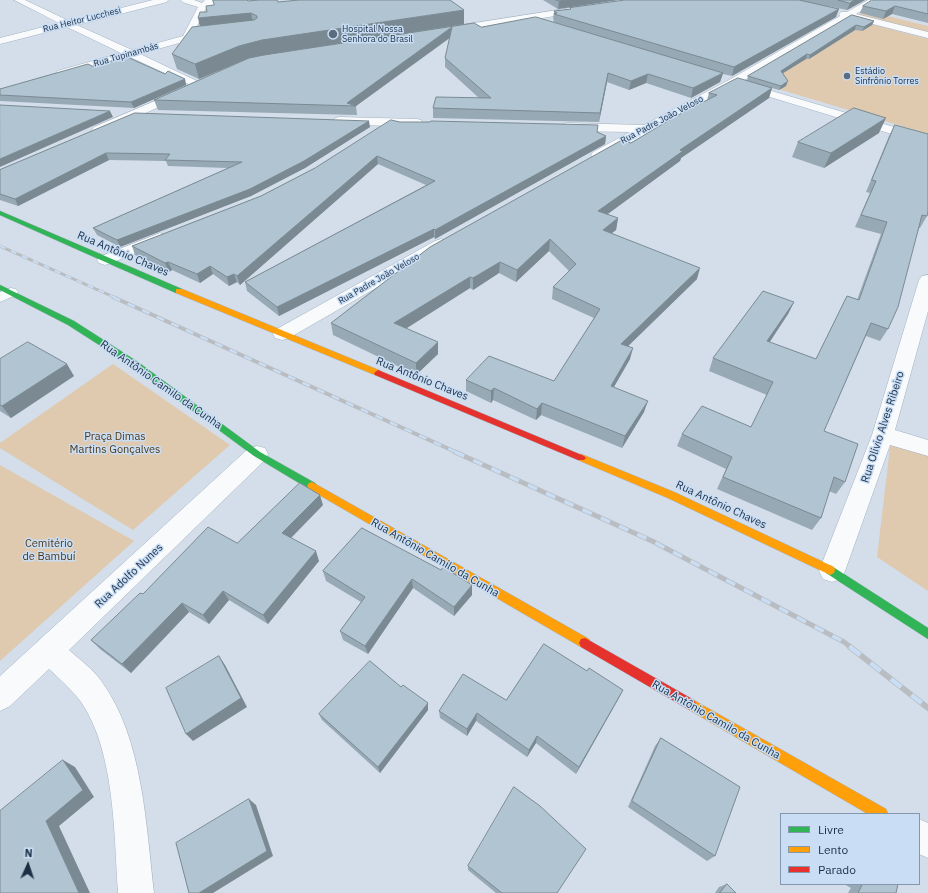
<!DOCTYPE html>
<html>
<head>
<meta charset="utf-8">
<style>
	body { margin:0 }
	#map { position:relative; width:928px; height:893px; overflow:hidden; background:#d3deea; font-family:"IBM Plex Sans",sans-serif }
	canvas { display:block }
	.legend { position:absolute; left:780px; top:813px; width:140px; height:72px; box-sizing:border-box; background:#c9def4; border:1px solid #8398ae; margin:0; padding:5px 7px; list-style:none; font-size:12px; color:#1b2f45 }
	.legend li { display:flex; align-items:center; gap:8px; height:20px }
	.legend b { width:20px; border:1px solid #8398ae }
	.north { position:absolute; left:8px; top:845px; width:40px; height:40px; -webkit-text-stroke:3px #c9def4; paint-order:stroke; rotate:3deg; font-size:11px; font-weight:700; line-height:16px; text-align:center; color:#1b2f45 }
	.north::after { content:''; display:block; margin:auto; width:14px; height:18px; background:#1b2f45; clip-path:polygon(50% 0,100% 100%,50% 72%,0 100%) }
</style>
</head>
<body>
<div id="map">
<canvas width="928" height="893"></canvas>
<ul class="legend">
<li><b style="height:5px;background:#30b455"></b>Livre</li>
<li><b style="height:5px;background:#ff9f0a"></b>Lento</li>
<li><b style="height:5px;background:#e5322d"></b>Parado</li>
</ul>
<div class="north">N</div>
</div>
<script>
const ctx = document.querySelector('canvas').getContext('2d');
ctx.lineJoin = 'round';
function paint(path, color) { ctx.fillStyle = color; ctx.fill(path, 'evenodd'); }
function strokePath(path, color, width, dash) { ctx.strokeStyle = color; ctx.lineWidth = width; ctx.lineCap = dash ? 'butt' : 'round'; ctx.setLineDash(dash || []); ctx.stroke(path); }
function write(font, color, halo, rows, align = 'center') {
  ctx.font = font + ' "IBM Plex Sans",sans-serif'; ctx.lineWidth = 3; ctx.setLineDash([]); ctx.textBaseline = 'middle'; ctx.strokeStyle = halo; ctx.fillStyle = color; for (const [text, x, y, turn = 0] of rows) {
    ctx.save(); ctx.translate(x, y); ctx.rotate((+turn || 0) * Math.PI / 180); ctx.textAlign = isNaN(turn) ? turn : align; if (halo) ctx.strokeText(text, 0, 0); ctx.fillText(text, 0, 0); ctx.restore();
  }
}
paint(new Path2D(`
	M867,11L928,26V33L857,15Z
	M856,20L928,39V134L755,82Z
	M113,364L230,445L133,530L0,448V443Z
	M891,439L928,450V591L877,557Z
	M0,465L134,541L0,661Z`), '#dfc9af');
paint(new Path2D(`
	M796,0H803L830,6L828,7Z`), '#69b8b7');
const lane = new Path2D(`
	M11,288L16,289L18,292L16,295L0,302V292Z`);
const street = new Path2D(`
	M14,0H25L69,21L153,0H168L167,2L77,25L132,50L183,36L198,7L182,2L181,0H194L202,3L205,0H215L214,2L249,0L245,3L206,8L193,34L214,32L219,35L217,37L190,41L186,49L182,50L177,47L179,43L140,54L199,82L201,84L199,86L195,87L130,57L65,75H57L56,73L57,71L121,53L67,27L0,44V38L59,23Z
	M868,0H878L856,14L928,32V38L849,18L741,82L928,137V145L737,87L735,85L603,158H593L591,155L593,152L630,132L567,131L563,130L561,127L563,124L567,123L644,125L729,80L840,16L839,14L841,12H847Z
	M583,6L586,7L588,9L586,11L449,33L444,30L449,27Z
	M183,89L187,90L189,92L187,94L102,133H94L92,130L94,127Z
	M339,117L417,119L421,120L423,123L421,126L417,127L335,124L333,121L335,118Z
	M160,233L166,235L168,238L166,241L111,263L105,265L99,263L97,260L99,257Z
	M441,239L447,241L449,244L447,247L289,338L282,340L275,338L273,334L275,330L435,241Z
	M928,275V311L895,430L928,440V456L890,445L845,571L841,579L832,582L823,579L819,571L872,435L919,280L922,276Z
	M257,446L265,448L268,454L265,460L69,650C80,660 93,669 102,682C143,739 146,825 154,893H118C114,835 115,751 81,702C72,690 60,679 49,669L10,706L0,711V676L249,448Z
	M919,819L928,823V858L919,854Z`);
const fast = new Path2D(`
	M0,211L182,289L183,291L179,293H176L103,261L0,215Z
	M0,285L74,321L138,362L260,452L315,483L317,486L315,489H309L254,456L132,366L68,325L0,290Z
	M830,565L928,628V639L826,573L825,570L826,567Z`);
const slow = new Path2D(`
	M176,289H182L381,371L382,373L378,376L375,375L176,293Z
	M581,454L674,492L834,567L835,570L834,573L830,575L826,573L668,498L578,460L576,458L578,456Z
	M312,482L589,639L591,643L589,647L585,648L581,647L309,489L307,486L309,483Z
	M690,698L886,809L888,814H868L686,708L684,704L686,700Z`);
const jam = new Path2D(`
	M378,370L584,456L586,458L584,460H578L375,375L374,373Z
	M585,638L694,700L696,704L694,708L690,710L686,708L581,647L579,643L581,639Z`);
strokePath(lane, '#a3b1c1', 1);
strokePath(street, '#a3b1c1', 1);
strokePath(fast, '#a3b1c1', 1);
strokePath(slow, '#a3b1c1', 1);
strokePath(jam, '#a3b1c1', 1);
paint(lane, '#f8fafc');
paint(street, '#f8fafc');
paint(fast, '#30b455');
paint(slow, '#ff9f0a');
paint(jam, '#e5322d');
const railFar3 = new Path2D(`
	M0,246L116,298`);
const railFar2 = new Path2D(`
	M113,297L458,453`);
const railFar1 = new Path2D(`
	M455,452L652,541L844,642L852,648`);
const rail = new Path2D(`
	M850,647L928,708`);
strokePath(railFar3, '#b9bcc0', 3);
strokePath(railFar2, '#b9bcc0', 4);
strokePath(railFar1, '#b9bcc0', 5);
strokePath(rail, '#b9bcc0', 6);
strokePath(railFar3, '#c9def4', 2, [6]);
strokePath(railFar2, '#c9def4', 2.5, [8]);
strokePath(railFar1, '#c9def4', 3.5, [10]);
strokePath(rail, '#c9def4', 4.5, [13]);
paint(new Path2D(`
	M543,0H618L558,9Z
	M800,0H865L847,10Z
	M928,0V23L892,14L883,19L860,13L863,6Z
	M248,1L278,2L464,24L481,27L631,46L553,22L554,20L553,19L554,11L570,9V8L836,17L732,76L723,74L720,82L691,98L646,83L629,90L607,82L599,122L433,118V108L479,98L445,67V58L450,38L356,106L357,115L158,110L154,100L248,59L242,61L199,79L177,69L172,54L200,27L207,12Z
	M852,15L874,21L872,25L862,31L855,30L809,59H806L783,73L786,86L779,90L772,88L769,98L681,158L680,161L607,214L618,218L616,230L612,233L697,279L628,346L630,359L614,387L644,412L622,448L541,415L536,420L493,400L491,403L466,391V380L554,381L594,318L552,299L553,287L569,271L549,251L516,282L499,273L473,290L470,288L406,328L438,354L416,375L333,335L331,323L631,143L707,100L709,93L747,81L748,76Z
	M92,66L165,74L185,79L186,85L134,108L0,101V89Z
	M135,113L370,127L305,168L251,196L120,247L97,235L93,228L228,168L168,166L166,161L109,160L18,206L0,200V170Z
	M400,122L597,132L606,136L605,144L435,239L434,237L279,316L247,291L245,282L426,185L378,164L240,285L237,282L229,286L213,274L200,283L172,270L169,272L135,255L132,246L261,196L315,168Z
	M895,125L927,216L920,228H919L888,329L880,341L866,336L824,431L845,482L836,494L829,491L821,518L812,530L717,489L726,469L677,446L682,434L751,427L767,395L709,371L713,358L794,302L788,314L769,342L816,359L847,296L857,300L881,234L855,227L870,193L866,192L889,136Z
	M879,133L824,168L792,157L798,142Z
	M0,359L74,376L11,418L0,411Z
	M323,505L291,538L319,561L268,624L229,600L209,624L189,612L131,673L100,649L91,640L143,594L237,543Z
	M362,528L472,595L454,616L413,588L368,654L343,640L340,631L361,602L326,581L323,571Z
	M587,671L623,690L576,774L536,743L527,757L476,721L467,736L440,718L439,711L506,700Z
	M428,710L380,773L322,720L319,714Z
	M661,738L715,856L707,861L628,807L655,746Z
	M468,866L557,893H496L468,870Z
	M727,884L736,893H715L719,887Z
	M844,884H898L896,893H848L851,888Z`), '#97a9b4');
paint(new Path2D(`
	M568,0H618L558,9L559,1Z
	M854,0H865L847,10L850,3Z
	M895,6L892,14L883,19L886,11Z
	M839,9L836,17L732,76L734,67Z
	M464,10V24L265,55L242,61L199,79L195,64L239,46L262,40Z
	M251,13L254,27L201,32L198,18Z
	M874,21L872,25L862,31L864,27Z
	M856,25L855,30L809,59L810,55Z
	M452,27V36L356,106L347,103Z
	M807,54L806,59L780,75L781,71Z
	M608,73L607,82L599,122L600,113Z
	M723,73L720,82L691,98L693,88Z
	M648,74L646,83L629,90L631,81Z
	M185,79L186,85L134,108L131,102Z
	M788,81L786,86L779,90L781,86Z
	M772,88L769,98L681,158L680,161L597,222L598,211L680,150Z
	M110,111L113,117L0,167V159Z
	M886,118L879,133L824,168L831,153Z
	M369,121L370,127L305,168L251,196L120,247L117,240Z
	M606,136L605,144L435,239V230Z
	M106,153L109,160L18,206L15,199Z
	M377,156L378,164L240,285L237,276Z
	M618,218L616,230L601,241L603,230Z
	M434,229V237L279,316L277,307Z
	M550,239L549,251L516,282L517,270Z
	M168,262L172,270L169,272L165,263Z
	M500,262L499,273L473,290V278Z
	M210,266L213,274L200,283L197,274Z
	M700,268L697,279L619,355L621,344Z
	M234,274L237,282L229,286L227,277Z
	M470,277V288L396,335L394,323Z
	M794,302L788,314L762,354L767,341Z
	M438,342V354L416,375V363Z
	M633,348L630,359L608,397L611,386Z
	M67,364L74,376L11,418L2,406Z
	M494,388L493,400L491,403V391Z
	M648,401L644,412L622,448L625,436Z
	M542,403L541,415L536,420L537,409Z
	M320,495L323,505L286,543L282,533Z
	M316,551L319,561L268,624L263,615Z
	M412,579L413,588L368,654L365,646Z
	M472,585V595L454,616V607Z
	M223,591L229,600L209,624L203,615Z
	M182,603L189,612L131,673L122,664Z
	M219,656L225,665L247,707L193,741L186,734Z
	M623,690L619,698L576,774L579,767Z
	M428,703V710L380,773L378,767Z
	M477,713L476,721L467,736V729Z
	M537,736L536,743L527,757L529,750Z
	M63,760L75,767L94,797L59,826L90,893H79L46,821Z
	M249,799L256,805L273,856L213,893H199Z`), '#7b8a92');
const building = new Path2D(`
	M213,0H247L248,1L259,0H277L278,2L299,0H450L464,10L262,40L239,46L195,64L172,54L192,27L254,20L257,18V16L251,13L198,18L200,12H207L206,6L214,5Z
	M556,0H568L559,1Z
	M625,0H799L839,9L734,67L554,14L557,13L554,11L571,9L570,8Z
	M838,0H854L850,3Z
	M872,0H928V14L895,6L886,11L863,6Z
	M852,15L874,21L864,27L856,25L810,55L807,54L781,71L788,81L781,86L748,76Z
	M536,17L723,73L693,88L648,74L631,81L608,73L600,113L433,108L436,97L491,98L445,58L452,27L347,103L356,106L154,100L249,58L264,55L474,23L481,27Z
	M127,57L165,74L168,71L185,79L131,102L0,95V89L88,64L92,66Z
	M738,78L772,88L680,150L683,151L598,211L618,218L603,230L700,268L621,344L633,348L611,386L648,401L625,436L542,403L537,409L494,388L491,391L466,380L489,356L554,381L600,309L553,287L576,264L550,239L517,270L500,262L473,278L470,277L394,323L438,342L416,363L331,323L430,247L622,140L631,143L676,116L717,95L709,93Z
	M0,105L110,111L0,159Z
	M854,108L886,118L831,153L798,142Z
	M135,113L369,121L304,161L250,189L117,240L93,228L242,162L165,160L170,154L106,153L15,199L0,194V170Z
	M391,120L400,122H430L431,121L598,125L597,132L606,136L435,230L434,229L277,307L245,282L435,181L377,156L237,276L234,274L227,277L210,266L197,274L168,262L165,263L132,246L261,196L315,168Z
	M895,125L928,134V211L927,216L922,215L898,307L888,329L871,323L824,431L858,444L845,482L834,477L821,518L723,477L732,457L682,434L702,406L751,427L773,382L713,358L763,291L794,302L767,341L816,359L847,296L859,300L887,222L861,215L876,181L872,180Z
	M28,342L67,364L2,406L0,405V359Z
	M300,483L320,495L282,533L316,551L263,615L223,591L203,615L182,603L122,664L91,640L140,593L143,594L208,527L237,543Z
	M362,528L441,570L443,567L472,585L454,607L412,579L365,646L340,631L365,597L323,571Z
	M544,644L587,671L589,668L623,690L579,767L537,736L529,750L477,713L467,729L439,711L463,674L506,700Z
	M219,656L241,698L186,734L166,688Z
	M370,661L401,687L403,685L428,703L378,767L319,714Z
	M661,738L740,787L715,856L632,801Z
	M63,760L83,790L46,821L79,893H0V811Z
	M514,787L540,806L586,849L557,893H502L468,866Z
	M249,799L267,851L199,893H189L176,843Z
	M727,884L736,893H720Z
	M861,884H898L896,893H858L862,885Z`);
paint(building, '#b0c5d1');
strokePath(building, '#7b8a92', 1);
for (const [x, y, r, color] of [
	[333,34,5,"#5b6c7f"],
	[847,76,4,"#5b6c7f"]
]) { const dot = new Path2D(); dot.arc(x, y, r, 0, 2 * Math.PI); ctx.fillStyle = color; ctx.fill(dot); strokePath(dot, '#c9def4', 1.5); }
write('9px', '#1b2f45', '#c9def4', [
	["Rua Heitor Lucchesi",82,20,-14],
	["Rua Tupinambás",126,55,-16],
	["Rua Padre João Veloso",662,120,-28],
	["Rua Padre João Veloso",379,279,-30]
]);
write('9px', '#1b2f45', '#c9def4', [
	["Hospital Nossa",342,29],
	["Senhora do Brasil",342,39],
	["Estádio",855,71],
	["Sinfrônio Torres",855,81]
], 'left');
write('11px', '#1b2f45', '#c9def4', [
	["Rua Antônio Chaves",123,254,23],
	["Rua Antônio Chaves",422,379,22],
	["Rua Antônio Camilo da Cunha",161,385,35],
	["Rua Olívio Alves Ribeiro",883,427,-72],
	["Rua Antônio Chaves",721,505,25],
	["Rua Antônio Camilo da Cunha",435,558,30],
	["Rua Adolfo Nunes",129,576,-43],
	["Rua Antônio Camilo da Cunha",716,720,30]
]);
write('11px', '#503615', '#c9def4', [
	["Praça Dimas",115,437],
	["Martins Gonçalves",115,450],
	["Cemitério",49,544],
	["de Bambuí",49,557]
]);
</script>
</body>
</html>
